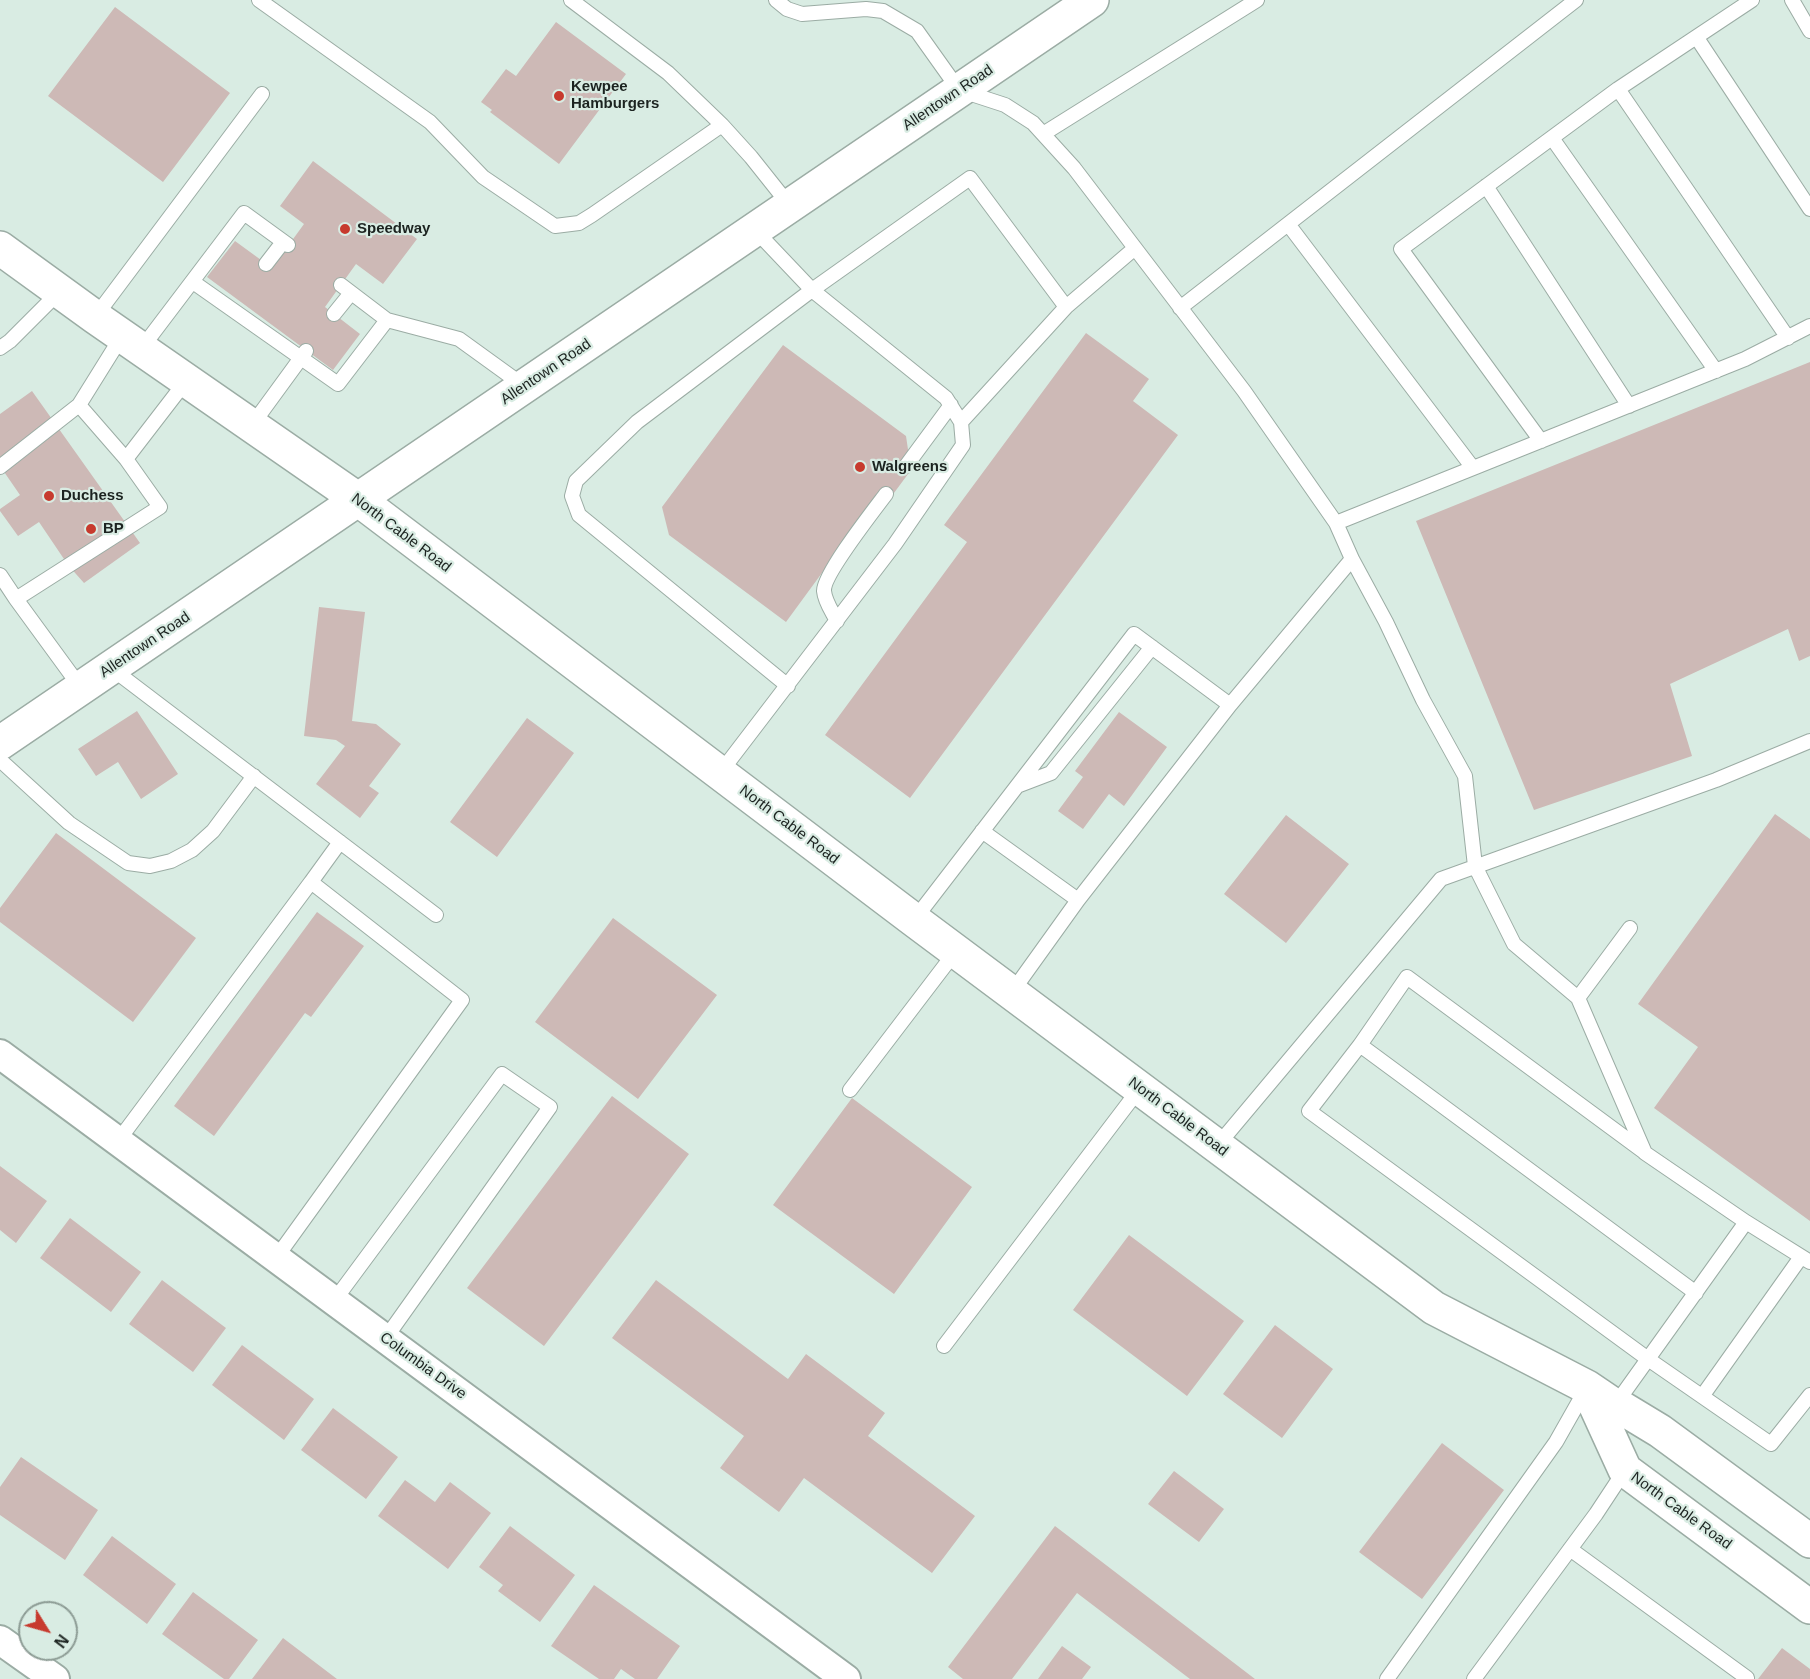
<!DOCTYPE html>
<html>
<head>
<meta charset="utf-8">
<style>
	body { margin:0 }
	#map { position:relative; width:1810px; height:1679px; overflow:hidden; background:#d9ece3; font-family:Arial,sans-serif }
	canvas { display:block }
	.north { position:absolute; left:18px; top:1601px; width:60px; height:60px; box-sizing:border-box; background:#d9ece3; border:2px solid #8d9c95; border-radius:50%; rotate:127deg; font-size:16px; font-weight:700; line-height:24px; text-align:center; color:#1c2320 }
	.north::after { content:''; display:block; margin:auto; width:21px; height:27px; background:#c73a2e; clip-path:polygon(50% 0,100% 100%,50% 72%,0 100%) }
</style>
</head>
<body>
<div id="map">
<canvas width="1810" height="1679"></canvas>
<div class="north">N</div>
</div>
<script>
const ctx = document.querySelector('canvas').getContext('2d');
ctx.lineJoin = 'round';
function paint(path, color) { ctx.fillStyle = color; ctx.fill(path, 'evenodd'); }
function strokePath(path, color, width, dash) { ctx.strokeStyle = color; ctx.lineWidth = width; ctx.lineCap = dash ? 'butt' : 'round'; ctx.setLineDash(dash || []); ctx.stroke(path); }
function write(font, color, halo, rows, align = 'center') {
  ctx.font = font + ' Arial,sans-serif'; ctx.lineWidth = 4.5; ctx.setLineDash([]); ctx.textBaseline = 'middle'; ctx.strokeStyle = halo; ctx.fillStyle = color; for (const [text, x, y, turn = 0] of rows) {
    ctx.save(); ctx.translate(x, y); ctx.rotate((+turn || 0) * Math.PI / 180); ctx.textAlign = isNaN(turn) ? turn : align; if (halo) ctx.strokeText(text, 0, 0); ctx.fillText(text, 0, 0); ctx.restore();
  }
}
paint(new Path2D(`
	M115,7L230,93L163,182L48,96Z
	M556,22L626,74L559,164L490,112L492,110L481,102L506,69L516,76Z
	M313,161L417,239L383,284L356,264L325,307L360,334L333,370L207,277L235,241L272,268L304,224L280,206Z
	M1086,333L1149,379L1133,401L1178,435L910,798L825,735L967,542L944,525Z
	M783,345L906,436L911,470L891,497L882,491L786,622L669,535L662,507Z
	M1810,362V656L1799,661L1788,629L1670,684L1692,756L1534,810L1416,521Z
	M32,391L140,543L84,583L68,565L39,522L18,536L0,511V509L20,495L0,466V414Z
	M319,607L365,612L352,721L376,724L401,744L369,786L379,793L360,818L316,784L345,746L336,740L304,736Z
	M137,711L178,774L141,799L118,762L96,776L78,749Z
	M1119,712L1167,747L1124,806L1109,794L1083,829L1058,811L1083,777L1075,771Z
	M527,718L574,753L497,857L450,822Z
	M1775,814L1810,839V1221L1654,1108L1698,1047L1638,1004Z
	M1286,815L1349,864L1286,943L1224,894Z
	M56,833L196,938L133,1022L0,922V908Z
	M317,912L364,946L311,1017L305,1013L214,1136L174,1106Z
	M613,918L717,995L638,1099L535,1022Z
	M612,1096L689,1154L544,1346L467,1288Z
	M852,1098L972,1187L894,1294L773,1205Z
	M0,1166L47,1201L16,1243L0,1230Z
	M70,1218L141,1272L111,1312L40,1258Z
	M1129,1235L1244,1321L1187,1396L1073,1310Z
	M162,1280L226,1328L193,1372L129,1324Z
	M656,1280L788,1379L806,1354L885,1413L868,1436L975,1516L932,1573L804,1478L779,1512L720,1468L744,1436L612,1338Z
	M1275,1325L1333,1369L1282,1438L1223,1394Z
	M242,1345L314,1399L284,1440L212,1385Z
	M333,1408L398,1457L366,1499L301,1450Z
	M1442,1443L1504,1490L1422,1599L1359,1552Z
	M21,1457L98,1510L65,1560L0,1515V1487Z
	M1174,1471L1224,1509L1199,1542L1148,1504Z
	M405,1480L435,1502L450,1482L491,1513L448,1569L378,1516Z
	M510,1526L575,1575L540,1622L498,1591L503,1585L479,1567Z
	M1055,1526L1255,1679H1190L1077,1593L1012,1679H963L948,1667Z
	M112,1536L176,1584L147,1624L83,1575Z
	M594,1585L680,1646L657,1679H635L621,1669L614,1679H599L551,1646Z
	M193,1592L258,1640L229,1679H224L162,1634Z
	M283,1638L337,1679H252Z
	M1062,1646L1091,1667L1082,1679H1038Z
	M1782,1648L1810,1669V1679H1758Z`), '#cdb9b6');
const lane = new Path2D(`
	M259,0L430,122L483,177L555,226L579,223L592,215L722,125
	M571,0L668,73L722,125L751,157L790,206
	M776,0L787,9L802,14L866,9L883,11L917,31L959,90L1005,105L1033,123L1074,168L1244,391L1336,523L1352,559L1386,622L1423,700L1465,776L1475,866L1514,944L1578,998L1645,1153L1746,1222L1615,1405
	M1792,0L1810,31
	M1697,38L1810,209
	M1618,89L1788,338
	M1043,134L1257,0
	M1552,138L1716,371
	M1486,186L1629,406
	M1288,224L1473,468
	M266,264L283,242
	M193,282L338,384L387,320
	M341,285L387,320L459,339L524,386
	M1180,308L1576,0
	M334,314L351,293
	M95,317L262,94
	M0,348L10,341L59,292
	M141,349L244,213L288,245
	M79,405L126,459
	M961,422L1066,307
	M252,425L306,351
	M1541,441L1401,249L1618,89L1752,0
	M906,466L951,405
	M0,467L79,405L122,336
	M1336,523L1745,359L1810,326
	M0,575L16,599L160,507L126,459L186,381
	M16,599L81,688
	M837,621C832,611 825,602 824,591C823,575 874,510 886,494
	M111,668L436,915
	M788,686L579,515L572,496L576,481L637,422L812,290L970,178L1066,307L1135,248
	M0,760L69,823L128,863L150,866L171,861L192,850L213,831L254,776
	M720,773L895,544L963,445L961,422L946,398L812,290L755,230
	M1017,786L1051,773L1152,647
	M982,831L1078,900
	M914,920L1134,634L1230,705
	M1012,992L1078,900L1230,705L1352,559
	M1578,998L1630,928
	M1360,1045L1696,1293
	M850,1090L956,951
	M118,1141L311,882
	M1217,1146L1441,879L1716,780L1810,741
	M1643,1151L1407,977L1360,1045L1309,1111L1648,1359L1771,1444L1810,1395
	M1746,1222L1810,1262
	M276,1258L462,1000L311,882L340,842
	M334,1301L502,1074L550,1107L385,1339
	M944,1346L1140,1088
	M1703,1395L1801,1257
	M1570,1549L1747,1678
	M1387,1679L1556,1442L1586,1389
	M1474,1679L1596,1514L1625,1470`);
const street = new Path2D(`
	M0,1054L846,1679
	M0,1640L55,1679`);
const secondary = new Path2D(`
	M0,248L95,317L359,500L914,920L1434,1308L1587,1387L1615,1406L1622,1408L1660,1431L1810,1541
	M0,743L1092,0
	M1587,1387L1625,1470L1810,1607`);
strokePath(lane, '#9baca4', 16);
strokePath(street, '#9baca4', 32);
strokePath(secondary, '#9baca4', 36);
strokePath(lane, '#fff', 14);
strokePath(street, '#fff', 28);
strokePath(secondary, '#fff', 33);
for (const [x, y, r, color] of [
	[559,96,6,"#c73a2e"],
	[345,229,6,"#c73a2e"],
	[860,467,6,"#c73a2e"],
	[49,496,6,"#c73a2e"],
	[91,529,6,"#c73a2e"]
]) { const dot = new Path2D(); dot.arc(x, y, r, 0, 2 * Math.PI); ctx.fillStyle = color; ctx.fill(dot); strokePath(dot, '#d9ece3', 2); }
write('bold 15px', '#1c2320', '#d9ece3', [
	["Kewpee",571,87],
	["Hamburgers",571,104],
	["Speedway",357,229],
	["Walgreens",872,467],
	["Duchess",61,496],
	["BP",103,529]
], 'left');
write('15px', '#1c2320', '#d9ece3', [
	["Allentown Road",948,98,-34],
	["Allentown Road",546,372,-34],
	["North Cable Road",401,533,37],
	["Allentown Road",145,645,-34],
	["North Cable Road",789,825,37],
	["North Cable Road",1178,1117,37],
	["Columbia Drive",423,1366,36],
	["North Cable Road",1681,1511,36]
]);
</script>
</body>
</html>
